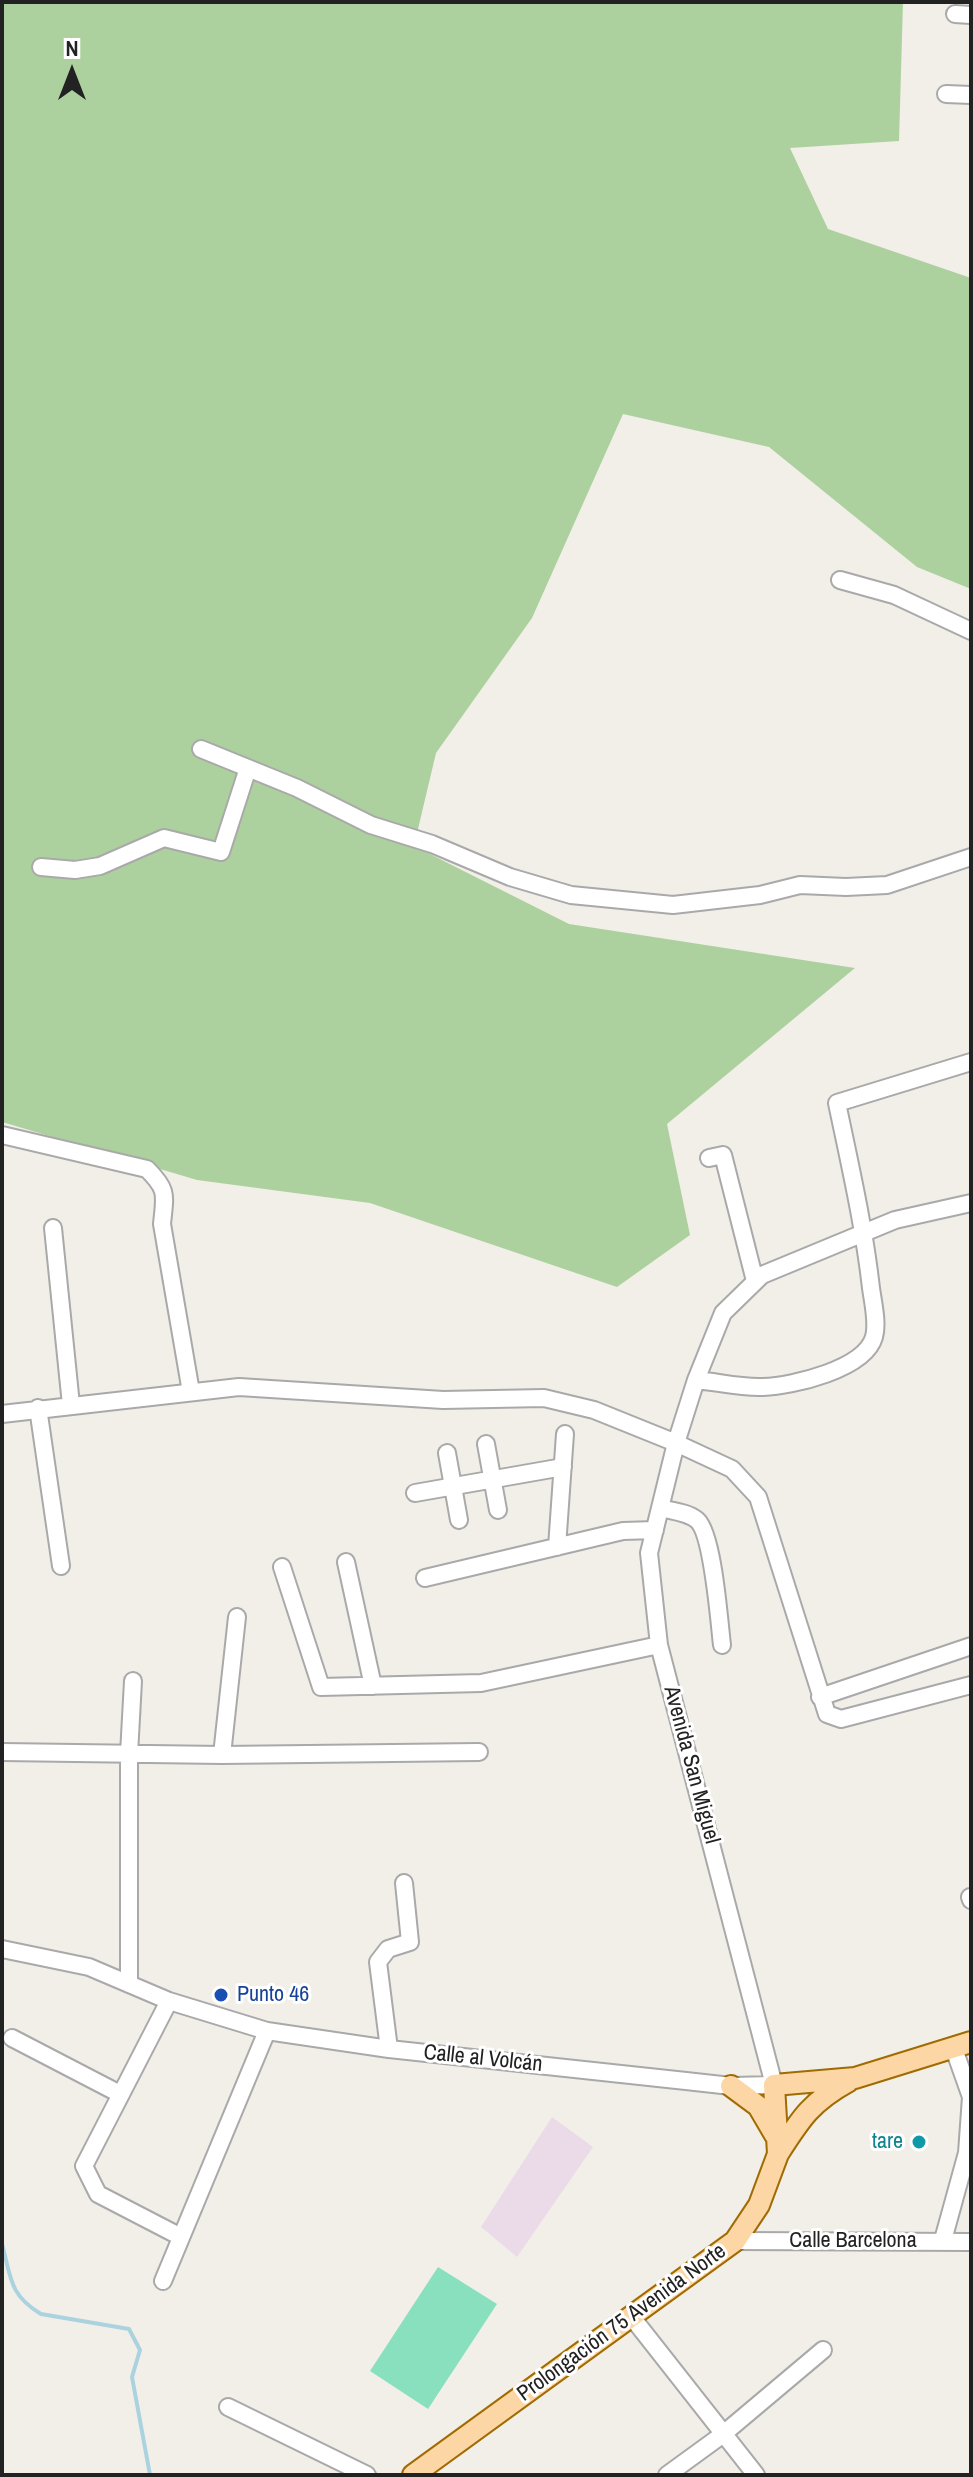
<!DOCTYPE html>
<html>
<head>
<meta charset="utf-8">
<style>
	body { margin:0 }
	#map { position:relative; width:973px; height:2477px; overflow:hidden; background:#f2efe9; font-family:"Archivo Narrow",sans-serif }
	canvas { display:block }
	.frame { position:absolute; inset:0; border:4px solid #222; pointer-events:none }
	.north { position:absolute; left:32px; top:32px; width:80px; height:80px; -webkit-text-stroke:6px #fff; paint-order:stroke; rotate:0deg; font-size:22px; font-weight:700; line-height:32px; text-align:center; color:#222 }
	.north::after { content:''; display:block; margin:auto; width:28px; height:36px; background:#222; clip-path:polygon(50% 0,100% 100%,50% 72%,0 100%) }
</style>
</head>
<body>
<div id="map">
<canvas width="973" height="2477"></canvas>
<div class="frame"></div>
<div class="north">N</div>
</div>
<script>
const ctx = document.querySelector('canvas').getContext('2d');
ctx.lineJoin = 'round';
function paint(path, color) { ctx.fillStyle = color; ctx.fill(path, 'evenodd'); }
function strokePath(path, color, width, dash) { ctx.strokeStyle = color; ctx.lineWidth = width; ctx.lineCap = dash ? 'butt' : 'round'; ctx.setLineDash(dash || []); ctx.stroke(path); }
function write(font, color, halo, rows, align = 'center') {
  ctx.font = font + ' "Archivo Narrow",sans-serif'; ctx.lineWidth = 6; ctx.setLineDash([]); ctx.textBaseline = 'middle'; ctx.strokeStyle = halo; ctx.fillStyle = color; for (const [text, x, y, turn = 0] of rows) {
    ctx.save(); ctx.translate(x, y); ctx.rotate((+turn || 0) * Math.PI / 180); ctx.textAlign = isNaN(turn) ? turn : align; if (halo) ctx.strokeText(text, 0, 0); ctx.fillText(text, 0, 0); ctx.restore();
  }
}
paint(new Path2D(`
	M552,2117L593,2147L517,2257L481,2227Z`), '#ebdbe8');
paint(new Path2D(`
	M2,2H903L899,141L790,148L828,229L971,278V589L917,567L769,447L623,414L532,618L436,753L414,846L569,924L855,968L667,1124L690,1235L617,1287L370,1203L197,1180L2,1122Z`), '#add19e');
paint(new Path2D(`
	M438,2267L497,2304L428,2409L370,2371Z`), '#88e0be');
strokePath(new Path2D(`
	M2,2244C11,2277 9,2295 41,2314L129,2329L140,2350L132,2377L150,2475`), '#aad3df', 4);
const minor = new Path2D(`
	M955,14L971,15
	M946,94L971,95
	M840,580L894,595L971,631
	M201,749L297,788L371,825L432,844L510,877L571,895L673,905L760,895L800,885L846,887L887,885L971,857
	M41,867L75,870L100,866L164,838L221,852L248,768
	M2,1135L147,1169C168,1190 165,1194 162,1224L191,1392
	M709,1158L723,1155L755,1281
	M53,1228L71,1405
	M696,1380C718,1382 741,1388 763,1387C793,1386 865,1369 874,1337C878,1323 873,1303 871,1288C864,1226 850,1165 837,1103L971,1062
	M38,1408L61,1566
	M2,1414L239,1387L443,1400L544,1398L594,1410L676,1443L732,1469L758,1497L827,1714L841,1719L971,1685
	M486,1444L498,1510
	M447,1453L459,1520
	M415,1493L563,1467
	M660,1508C672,1511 687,1512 697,1520C713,1534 719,1620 722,1645
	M557,1547L565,1434
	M346,1562L373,1686
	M282,1567L321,1687L481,1683L659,1645
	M425,1578L623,1531L655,1530
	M820,1697L971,1646
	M2,1752L222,1755L479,1752
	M222,1755L237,1617
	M970,1897L971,1900
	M2,1949L89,1967L169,2001L267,2031L389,2049L686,2081L731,2086L774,2085L659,1645L649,1553L676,1443L696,1380L723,1313L762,1275L895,1220L971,1203
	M129,1984V1754L133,1681
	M169,2001L84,2166L98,2194L181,2237
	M12,2038L120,2094
	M389,2049L378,1962L388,1949L410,1942L404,1883
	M943,2240L967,2153L971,2097L954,2049
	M735,2241L971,2242
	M163,2281L267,2031
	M631,2316L756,2475
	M228,2407L367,2475
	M667,2475L722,2435L823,2350`);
const major = new Path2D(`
	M731,2086L758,2106L775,2135
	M778,2154C801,2118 811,2102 849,2081
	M413,2475L735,2241L759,2205L778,2154L774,2085L855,2078L971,2042`);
strokePath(minor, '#a9a9a9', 20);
strokePath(major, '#a06b00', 24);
strokePath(minor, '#fff', 16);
strokePath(major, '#fcd6a4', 20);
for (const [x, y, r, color] of [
	[221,1995,8,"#1a4fb4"],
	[919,2142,8,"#0f9aa8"]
]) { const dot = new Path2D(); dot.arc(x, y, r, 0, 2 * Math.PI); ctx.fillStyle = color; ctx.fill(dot); strokePath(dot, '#fff', 3); }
write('22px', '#222', '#fff', [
	["Avenida San Miguel",691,1765,75],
	["Calle al Volcán",483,2059,6],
	["Calle Barcelona",853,2241],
	["Prolongación 75 Avenida Norte",622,2323,-36]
]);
write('22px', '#164399', '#fff', [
	["Punto 46",237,1995]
], 'left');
write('22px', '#0d838f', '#fff', [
	["tare",903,2142]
], 'right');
</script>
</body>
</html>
